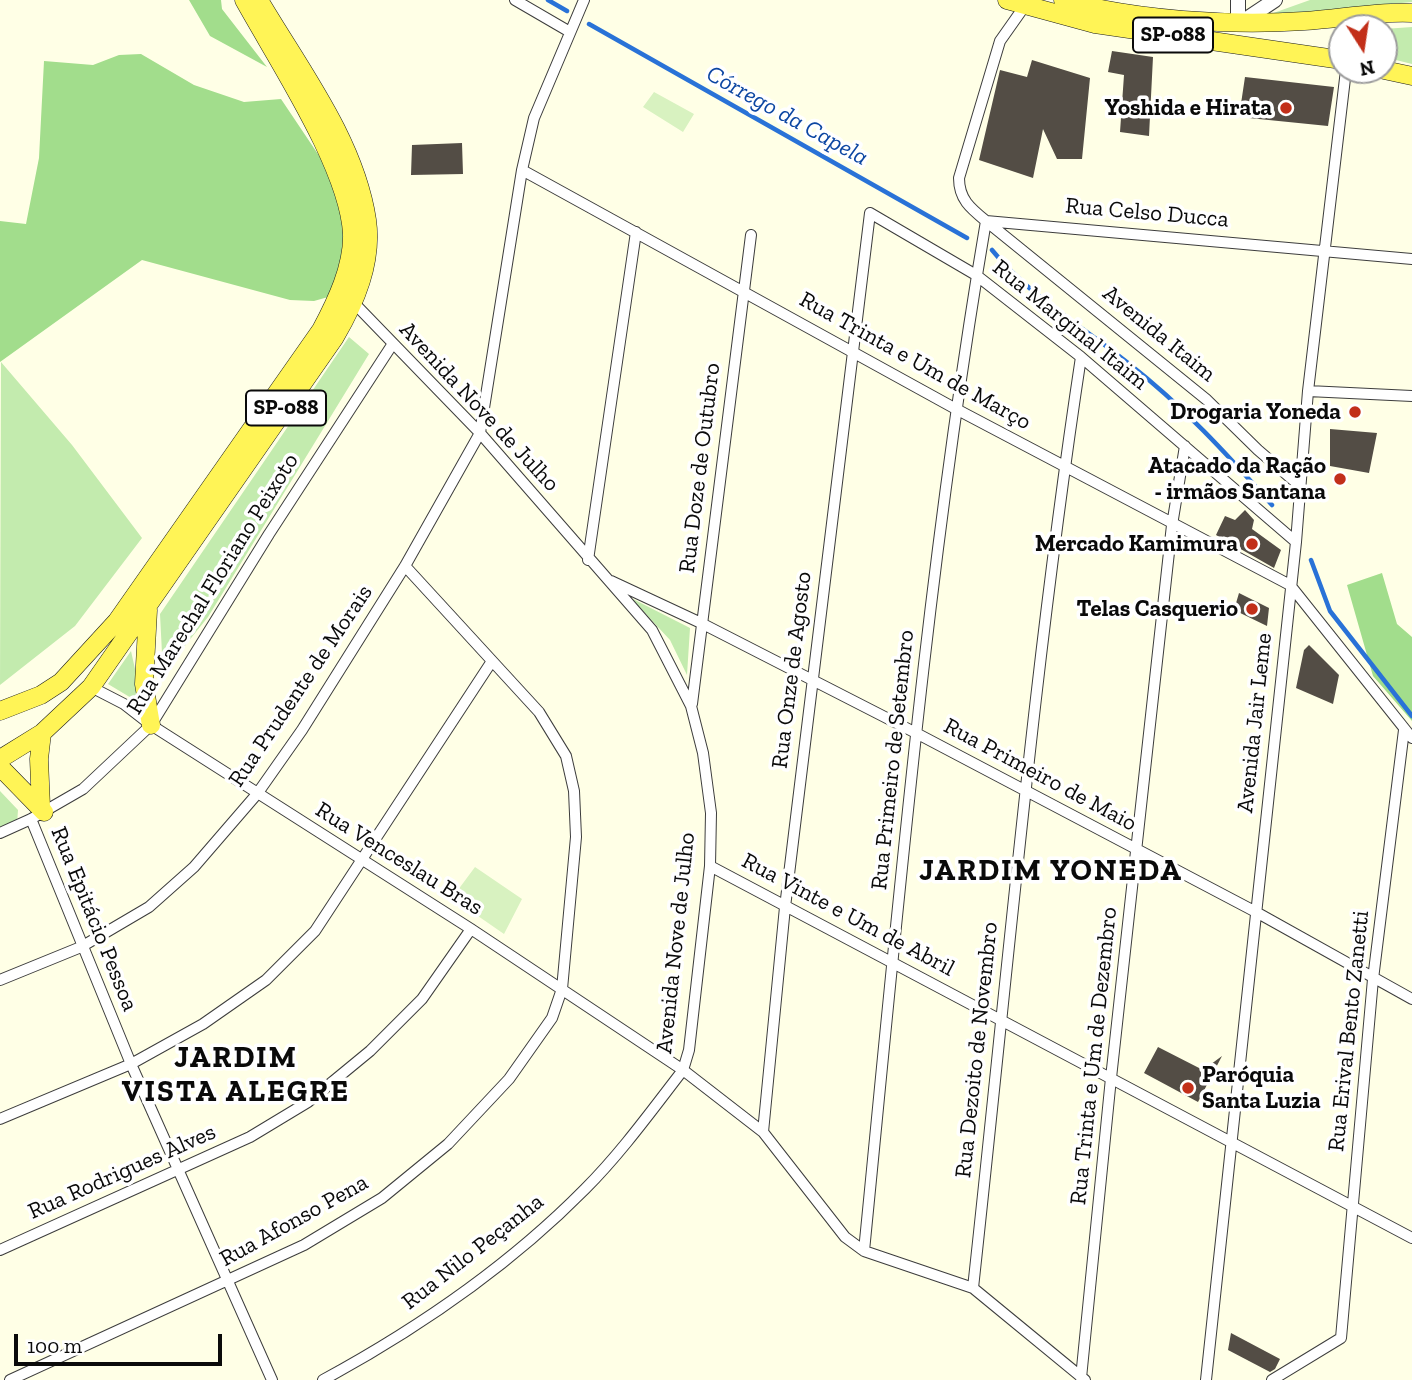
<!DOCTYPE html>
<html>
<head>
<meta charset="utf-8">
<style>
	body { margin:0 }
	#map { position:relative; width:1412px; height:1380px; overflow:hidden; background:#ffffe6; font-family:"Zilla Slab",serif }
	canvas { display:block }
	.north { position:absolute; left:1328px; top:14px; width:70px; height:70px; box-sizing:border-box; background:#fff; border:2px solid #9d9d9d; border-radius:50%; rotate:168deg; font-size:19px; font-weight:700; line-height:28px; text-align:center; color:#0a0a0a }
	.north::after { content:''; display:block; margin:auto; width:24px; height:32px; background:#c22f19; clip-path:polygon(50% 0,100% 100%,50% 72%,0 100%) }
	.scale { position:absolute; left:14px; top:1334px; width:208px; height:32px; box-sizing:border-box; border:4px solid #0a0a0a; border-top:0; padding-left:9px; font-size:21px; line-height:24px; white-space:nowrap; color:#0a0a0a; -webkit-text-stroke:5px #fff; paint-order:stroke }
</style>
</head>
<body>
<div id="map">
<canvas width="1412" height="1380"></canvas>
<div class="north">N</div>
<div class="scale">100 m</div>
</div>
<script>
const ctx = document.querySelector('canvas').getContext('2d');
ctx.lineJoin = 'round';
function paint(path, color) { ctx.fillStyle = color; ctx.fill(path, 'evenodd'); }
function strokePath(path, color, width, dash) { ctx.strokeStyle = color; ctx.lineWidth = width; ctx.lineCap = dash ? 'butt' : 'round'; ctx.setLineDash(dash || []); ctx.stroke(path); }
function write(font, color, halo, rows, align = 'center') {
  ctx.font = font + ' "Zilla Slab",serif'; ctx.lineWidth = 7; ctx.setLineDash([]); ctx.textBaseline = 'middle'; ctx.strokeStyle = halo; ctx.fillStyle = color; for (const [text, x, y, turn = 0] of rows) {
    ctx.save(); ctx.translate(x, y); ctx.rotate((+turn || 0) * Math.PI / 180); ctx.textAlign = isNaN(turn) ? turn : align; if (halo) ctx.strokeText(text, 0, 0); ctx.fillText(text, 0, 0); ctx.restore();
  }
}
paint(new Path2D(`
	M1310,0H1412V2L1265,16Z
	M1412,27V64L1384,57V29Z
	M349,337L369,354L208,617L163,673L160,614Z
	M1,362L72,445L142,538L75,626L0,685Z
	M631,598L690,628L687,675L670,640Z
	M131,651L143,705L108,684Z
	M0,791L18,810L17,824L0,831Z`), '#c3ebae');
paint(new Path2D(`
	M189,0H221L222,9L267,67L210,36Z
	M141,54L194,85L244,102L281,99L332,175L347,235L335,295L314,301L290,300L142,260L0,362V221L26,224L39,158L44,61L93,65L119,55Z
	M1382,573L1397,624L1412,637V721L1373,676L1347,585Z`), '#a2dd8c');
paint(new Path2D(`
	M654,92L694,114L683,132L643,107Z
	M475,867L522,899L504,934L452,898Z`), '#d8f2c0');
strokePath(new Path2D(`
	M548,0L567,11
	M589,24L967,238
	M992,250C1029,296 1082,326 1128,363C1182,405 1227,454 1272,505
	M1311,560L1330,611L1412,716`), '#2972d7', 4.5);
paint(new Path2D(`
	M1112,51L1153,57L1149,136L1120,132L1124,75L1108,72Z
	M1032,60L1090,78L1082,159H1057L1043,129L1033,178L979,160L1000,70L1027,77Z
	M1245,77L1334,87L1328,126L1239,117Z
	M462,143L463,174L411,175L412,145Z
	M1330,429L1377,433L1369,473L1330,466Z
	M1245,510L1254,520L1252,529L1281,550L1274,568L1216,535L1225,516L1235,520Z
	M1239,593L1269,608L1267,626L1234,610Z
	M1309,645L1339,675L1333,704L1296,688L1304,650Z
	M1158,1047L1203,1070L1222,1056L1198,1102L1144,1073Z
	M1231,1333L1280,1359L1275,1369L1270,1372L1228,1350Z`), '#534d45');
const minor = new Path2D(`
	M515,0L570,32
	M1024,7L1000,41L959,178C959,199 970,208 986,221L1412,259
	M522,170L956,409L1290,585L1412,738
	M986,221L1207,400L1258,450L1300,486
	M1308,391L1412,396
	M588,560L636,232
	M611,581L701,623L916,733L1256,912L1412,999
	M91,687L124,704L151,725L471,929L683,1070L763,1132L845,1237L864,1251L973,1288L1085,1380
	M692,704L751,235
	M31,819L131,1064L272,1380
	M0,833L31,819L83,789L151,725L269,534L392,345
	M710,866L1412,1238
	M0,980L81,947L149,907L194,867L257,794L302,730L405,566L480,433L522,170L534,118L584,0
	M0,1119L131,1064L203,1024L266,980L315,931L492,661
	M763,1132L785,907L870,213L976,275L1081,357L1296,542
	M0,1250L250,1137L308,1102L370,1051L422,999L471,929
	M864,1251C898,907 928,562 986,221
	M973,1288C1007,978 1034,666 1081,357
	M1081,1378L1111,1078L1172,525L1185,446
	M10,1380L304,1245L382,1198L448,1144L509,1079L552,1018L562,989L576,837L574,791L566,756L539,712L405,566
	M323,1380C417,1329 509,1266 585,1189C621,1153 652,1110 683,1070L689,1050L710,866L711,813L703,753L691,706L652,630L480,433L354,303
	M1206,1380L1296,542L1308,391L1346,70
	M1272,1380L1341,1338L1373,979L1404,730`);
const tertiary = new Path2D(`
	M1238,22V0
	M1242,22L1275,0`);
const primary = new Path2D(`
	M1007,0L1095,24L1342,60
	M1063,0C1134,20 1231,26 1304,21C1340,19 1377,11 1412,13
	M1384,70L1412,76
	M148,610L144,684L151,725
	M0,711L41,695L61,682L117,621L321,330C336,302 353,267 352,234C349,168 277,60 244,0
	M0,759L42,733L91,687L335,337C355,303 373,262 367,220C355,140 299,68 259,0
	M0,767L44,812
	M41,807L39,759L42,733`);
strokePath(minor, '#3d3d3d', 12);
strokePath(tertiary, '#3d3d3d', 16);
strokePath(primary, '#1b1b1b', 19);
strokePath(minor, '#fff', 10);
strokePath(tertiary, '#fff', 14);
strokePath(primary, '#fff456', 18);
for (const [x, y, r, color] of [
	[1286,108,7,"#c22f19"],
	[1355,412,7,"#c22f19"],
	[1340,479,7,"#c22f19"],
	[1252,544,7,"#c22f19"],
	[1252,609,7,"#c22f19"],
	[1188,1088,7,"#c22f19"]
]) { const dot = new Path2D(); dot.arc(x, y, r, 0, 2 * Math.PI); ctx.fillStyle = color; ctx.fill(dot); strokePath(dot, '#fff', 2.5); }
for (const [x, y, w] of [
	[1173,35,80],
	[286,408,80]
]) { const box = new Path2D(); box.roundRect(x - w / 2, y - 17.5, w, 35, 5); ctx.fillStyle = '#fff'; ctx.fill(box); strokePath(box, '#0a0a0a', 2); }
write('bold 21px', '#0a0a0a', null, [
	["SP-088",1173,35],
	["SP-088",286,408]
]);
write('bold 23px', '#0a0a0a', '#fff', [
	["Yoshida e Hirata",1272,108],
	["Drogaria Yoneda",1341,412],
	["Atacado da Ração",1326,466],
	["- irmãos Santana",1326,492],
	["Mercado Kamimura",1238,544],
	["Telas Casquerio",1238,609],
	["Paróquia",1202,1075,"left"],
	["Santa Luzia",1202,1101,"left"]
], 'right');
write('23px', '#0a0a0a', '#fff', [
	["Rua Celso Ducca",1147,213,5],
	["Rua Marginal Itaim",1070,325,39],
	["Avenida Itaim",1159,334,39],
	["Rua Trinta e Um de Março",915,361,29],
	["Avenida Nove de Julho",479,407,47],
	["Rua Doze de Outubro",700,468,-83],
	["Rua Marechal Floriano Peixoto",213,584,-58],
	["Rua Onze de Agosto",792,670,-83],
	["Rua Prudente de Morais",301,686,-56],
	["Avenida Jair Leme",1255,723,-84],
	["Rua Primeiro de Setembro",893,760,-84],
	["Rua Primeiro de Maio",1040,775,28],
	["Rua Venceslau Bras",399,859,32],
	["Rua Vinte e Um de Abril",848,915,28],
	["Rua Epitácio Pessoa",94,919,68],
	["Avenida Nove de Julho",676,943,-84],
	["Rua Erival Bento Zanetti",1349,1031,-84],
	["Rua Dezoito de Novembro",977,1050,-84],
	["Rua Trinta e Um de Dezembro",1094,1056,-84],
	["Rua Rodrigues Alves",122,1172,-24],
	["Rua Afonso Pena",294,1221,-29],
	["Rua Nilo Peçanha",473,1252,-38]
]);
write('italic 24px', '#0c46a2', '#fff', [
	["Córrego da Capela",787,116,29]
]);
ctx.letterSpacing = '2px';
write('bold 30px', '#0a0a0a', '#fff', [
	["JARDIM YONEDA",1051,871],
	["JARDIM",236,1058],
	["VISTA ALEGRE",236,1092]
]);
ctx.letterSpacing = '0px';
</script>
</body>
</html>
